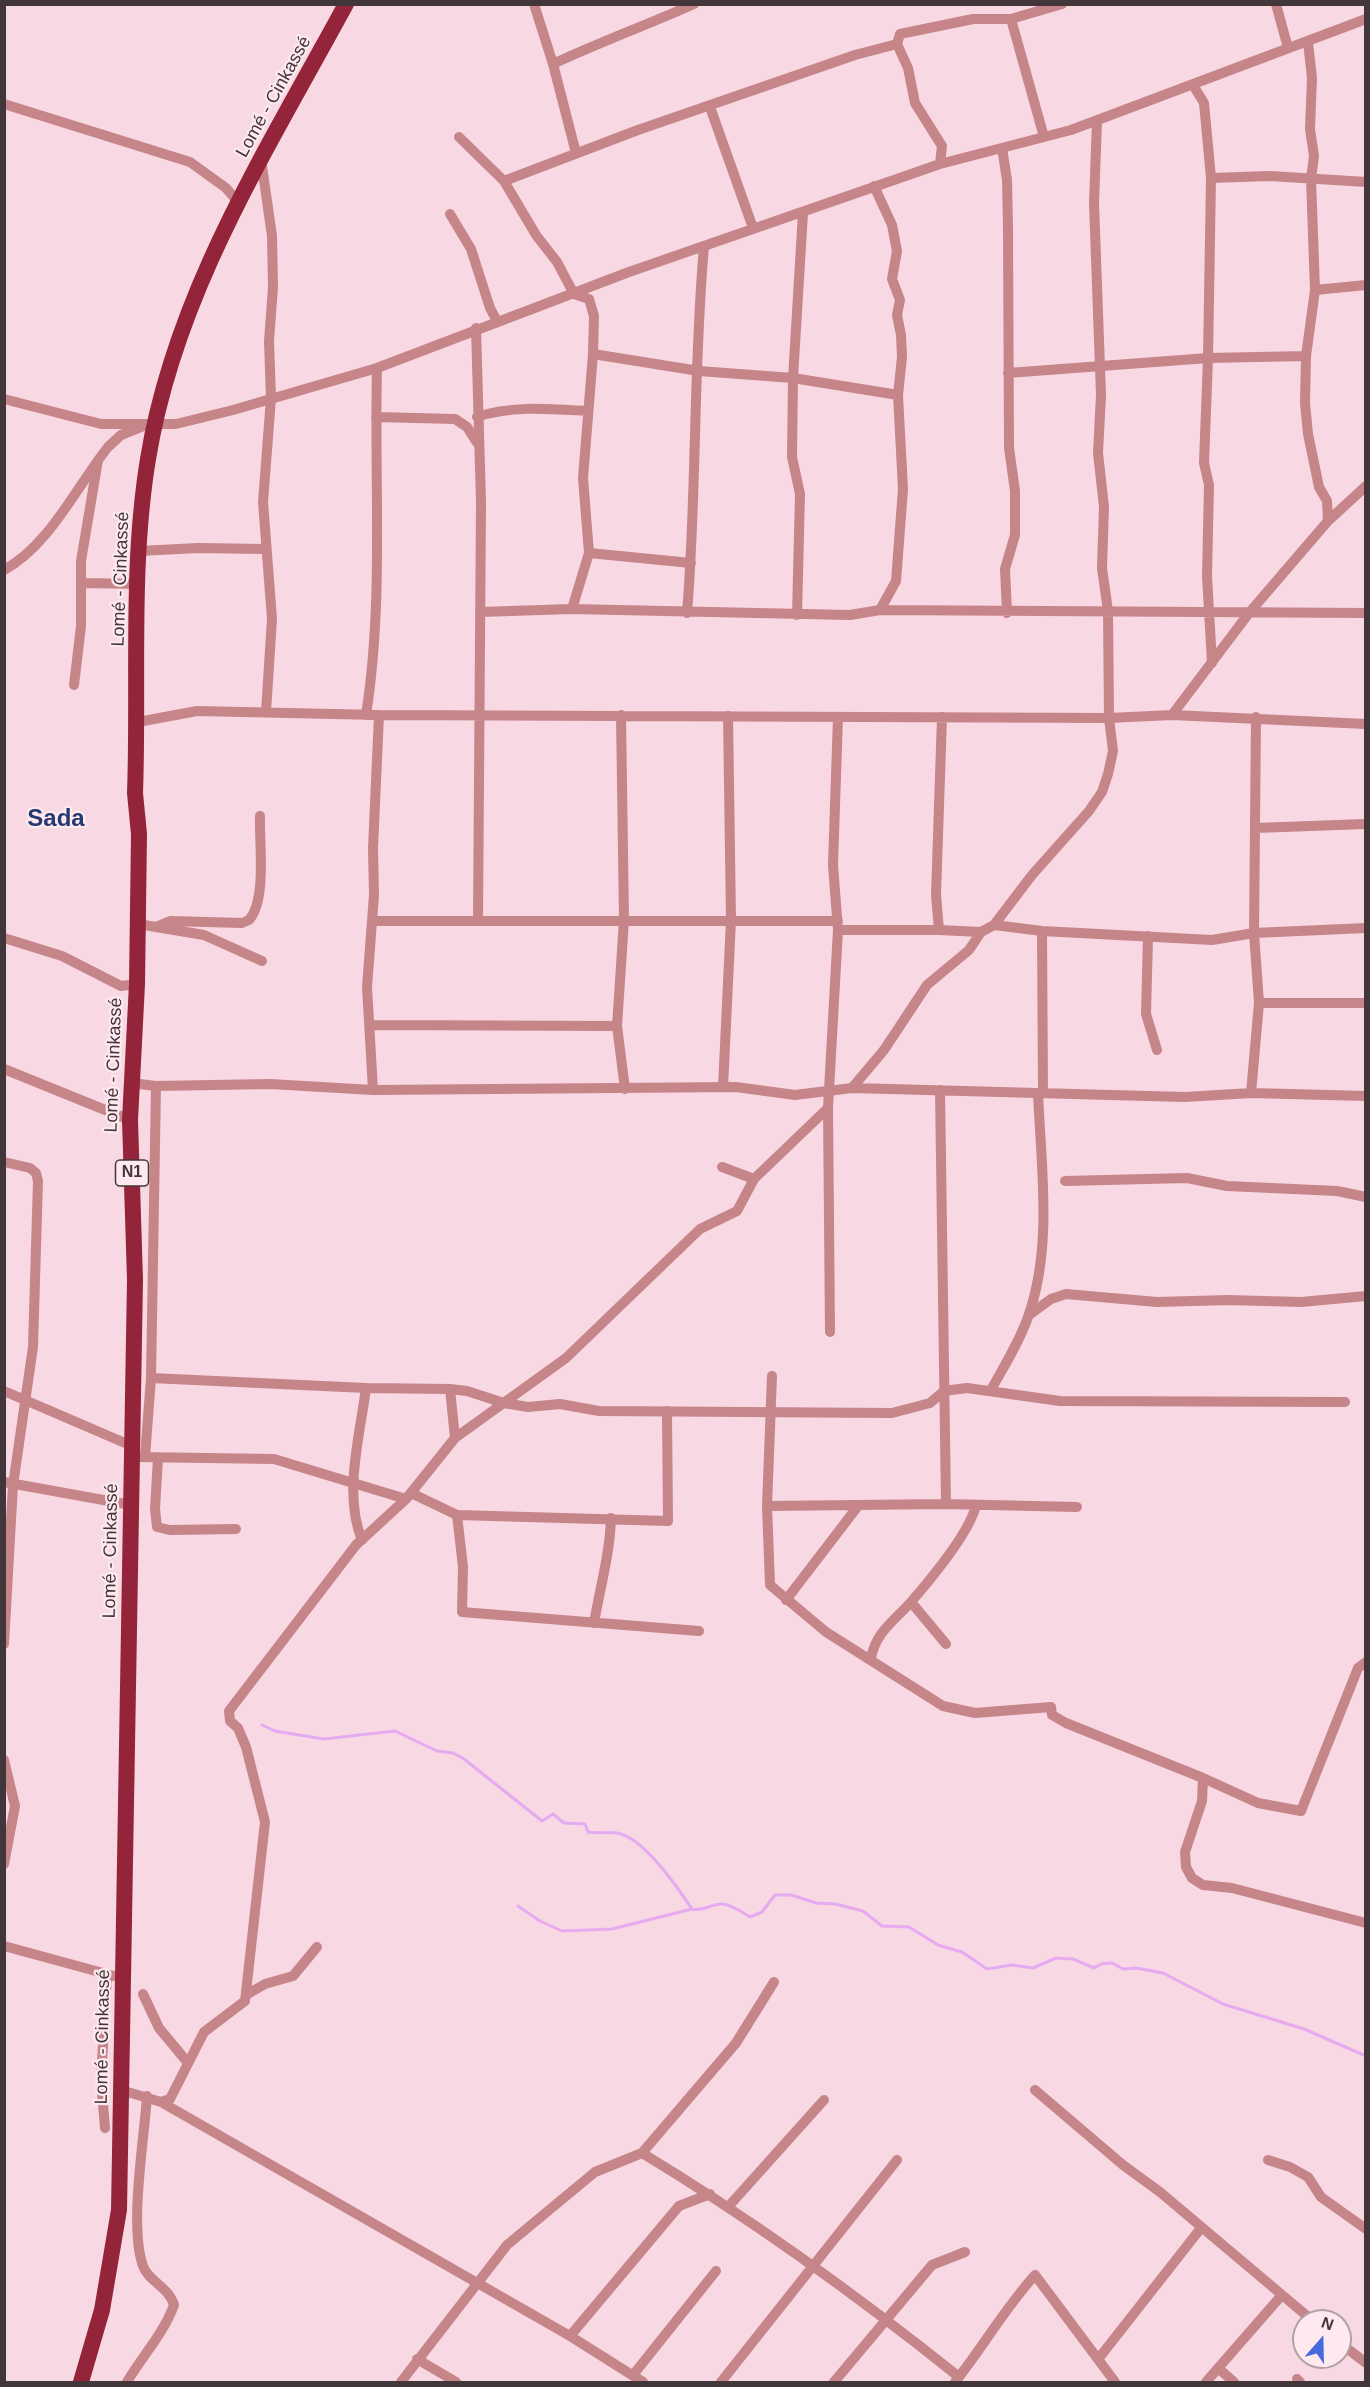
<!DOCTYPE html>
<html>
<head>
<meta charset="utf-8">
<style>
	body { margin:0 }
	#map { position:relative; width:1370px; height:2387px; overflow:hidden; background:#f8d8e2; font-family:Arial,sans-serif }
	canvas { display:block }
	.frame { position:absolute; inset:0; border:6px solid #42363a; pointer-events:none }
	.north { position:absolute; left:1292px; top:2309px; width:60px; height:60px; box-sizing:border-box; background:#fde9ef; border:2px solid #b2a1a7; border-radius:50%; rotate:20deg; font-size:16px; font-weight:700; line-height:24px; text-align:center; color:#42363a }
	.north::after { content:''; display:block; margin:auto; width:21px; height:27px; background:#466add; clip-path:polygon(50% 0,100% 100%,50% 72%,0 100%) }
</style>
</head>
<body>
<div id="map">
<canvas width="1370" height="2387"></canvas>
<div class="frame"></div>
<div class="north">N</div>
</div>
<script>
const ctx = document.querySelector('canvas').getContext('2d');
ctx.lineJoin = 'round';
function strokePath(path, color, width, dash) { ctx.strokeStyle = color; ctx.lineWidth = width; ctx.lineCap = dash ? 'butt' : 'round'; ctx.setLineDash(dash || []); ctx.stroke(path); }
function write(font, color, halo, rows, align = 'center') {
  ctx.font = font + ' Arial,sans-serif'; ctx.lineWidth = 4.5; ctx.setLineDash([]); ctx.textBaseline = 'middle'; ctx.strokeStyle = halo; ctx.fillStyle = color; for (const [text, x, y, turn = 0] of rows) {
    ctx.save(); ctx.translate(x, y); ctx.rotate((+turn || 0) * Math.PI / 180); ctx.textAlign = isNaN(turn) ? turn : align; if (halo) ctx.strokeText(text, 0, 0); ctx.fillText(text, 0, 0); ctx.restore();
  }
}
strokePath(new Path2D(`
	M262,1725L275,1731L324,1739L395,1731L437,1751L453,1753L464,1759L542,1821L553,1814L564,1823L585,1824L588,1832C599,1834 610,1831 621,1834C645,1841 678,1888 692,1909C702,1912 711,1904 722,1904C731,1904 742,1912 750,1917L762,1912L775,1895H791L816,1903L835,1904L863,1911L882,1926L909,1927L938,1945L962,1952L987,1969L1012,1965L1033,1968L1056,1958L1073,1959L1094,1968L1101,1964L1112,1963L1123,1969L1136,1968L1163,1973L1223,2004L1304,2029L1366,2056
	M518,1906L540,1921L562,1931L612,1929L692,1909`), '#e6aaf1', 3);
strokePath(new Path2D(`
	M534,4L553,64L576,153
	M1276,4L1288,48
	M1308,42L1312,78L1310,129L1314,156L1311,179L1315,290L1306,356L1305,403L1308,434L1319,487L1327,501L1328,521
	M553,64C600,42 647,25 694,4
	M4,104L190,162L226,188L238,202
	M710,107L753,228
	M459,137L504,181
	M1044,137L1011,19L1062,4
	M1002,148L1007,180L1008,228L1009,448L1015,491V535L1005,569L1007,613
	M261,159L272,236L273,287L269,341L271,398L263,502L272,619L266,712
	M940,164L942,146L915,103L908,68L897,44L900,34L973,19H1011
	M1211,178L1270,176L1366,182
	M450,214L471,249L490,308L497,321
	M1315,290L1366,285
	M476,328L481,502L478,921
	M593,354L699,371L793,378L898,395
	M1008,373L1208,358L1211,178L1204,103L1193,85
	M4,399L101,424H176L233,410L377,368L629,272L940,164L1071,130L1366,19
	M376,417L455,419L467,427L478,444
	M477,417C512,405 552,409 587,411
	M140,551L198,548L265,549
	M589,553L691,563
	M4,570C49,546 77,486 108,447L121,435L146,425
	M82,583L139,584
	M572,609L589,553L583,478L593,354L594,316L589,299L574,294L557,262L536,235L504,181L638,130L855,55L897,44
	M880,610L1366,613
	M480,612L572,609L850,615L880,610L896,581L903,489L898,395L902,357L901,335L897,315L900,300L892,279L897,251L892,225L874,186
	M687,613C697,491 693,369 704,247
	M797,615L800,494L792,457L793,378L803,213
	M1212,663L1207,576L1209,485L1204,463L1208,358L1306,356
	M74,685L81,626V561L98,460
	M366,715C384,600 374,483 377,368
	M621,715L624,920L617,1026L625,1089
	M1172,715L1249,613L1328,521L1366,486
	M942,717L936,895L939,930L981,932
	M138,722L197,711L379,715L1109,718L1172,715L1366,724
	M1255,828L1366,824
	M373,921H838
	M138,924L204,935L262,961
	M994,925L1042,931L1212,940L1254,933L1366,928
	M158,926L170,921L242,923L249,920C267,900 259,843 260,816
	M838,930H939
	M1042,931L1043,1093
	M1148,936L1146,1014L1157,1050
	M4,938L62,956L121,986L137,984
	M1259,1003H1366
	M370,1025L617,1026
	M4,1069L130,1120
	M131,1083L156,1086L270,1084L373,1090L736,1087L795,1095L852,1088L884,1050L927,985L969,950L981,932L994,925L1032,875L1089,811L1102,792L1108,774L1113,751L1109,718L1108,611L1102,568L1104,507L1098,453L1101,395L1094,203L1097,121
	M723,1087L731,920L728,716
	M852,1088L1185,1097L1251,1093L1366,1096
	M373,1090L367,987L374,895L373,848L379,715
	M940,1090L946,1504
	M1251,1093L1259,1003L1254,933L1256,717
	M4,1162L30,1168L36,1173L38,1181L33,1347L13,1485L4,1644
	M722,1167L754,1179
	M1065,1181L1187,1178L1227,1186L1337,1191L1366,1197
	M1029,1315L1051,1299L1066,1294L1157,1302L1228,1300L1301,1302L1366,1296
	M830,1332L828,1108L838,930L833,865L838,717
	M772,1376L767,1506L770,1585L826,1632L943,1706L975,1713L1051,1707L1052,1715L1066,1723L1203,1778L1258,1803L1301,1811L1358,1668L1366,1662
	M151,1378L366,1388L450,1389L467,1391L504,1403L528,1407L560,1404L599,1411L892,1413L930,1403L944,1391L967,1388L1060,1401L1345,1402
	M450,1389L455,1438
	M991,1390C1004,1366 1019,1343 1028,1317C1053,1247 1041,1166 1038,1093
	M4,1391L132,1446
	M138,1457L274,1459L406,1499
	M145,1457L151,1378L156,1086
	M158,1458L155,1509L157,1527L170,1530L236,1529
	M4,1482L131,1505
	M411,1493L457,1515L668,1521L667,1411
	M767,1506L946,1504L1077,1507
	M457,1515L463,1567L462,1612L699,1631
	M362,1540C343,1495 360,1435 366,1388
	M786,1600L858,1506
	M911,1602L946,1644
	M594,1623C600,1588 610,1553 611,1518
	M871,1658C876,1632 894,1621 911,1602C930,1580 970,1532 976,1505
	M4,1760L15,1806L4,1864
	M1203,1778L1202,1801L1185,1852L1186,1867L1192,1878L1203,1885L1232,1888L1366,1923
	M4,1946L114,1976
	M143,1994L159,2028L188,2063
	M246,1995L265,1984L293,1976L317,1947
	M121,2090L161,2102L570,2336L643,2382
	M1035,2090L1123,2165L1160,2192L1313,2321
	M161,2102L170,2099L204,2032L245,2001L265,1822L246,1747L238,1728L230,1721L229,1711L356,1545L406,1499L455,1438L566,1358L700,1229L737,1211L754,1179L828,1108
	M105,2128L101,2080L107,1975
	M642,2153C753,2220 858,2296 959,2377
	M1268,2160L1290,2167L1308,2177L1321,2197L1366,2229
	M728,2207L824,2100
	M570,2336L679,2206L710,2194
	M1340,2343L1366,2363
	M1099,2358L1201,2228
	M417,2359L456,2382
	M1218,2368L1234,2382
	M633,2375L716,2271
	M1297,2379L1300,2382
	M127,2382C142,2356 163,2335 174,2305C168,2286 148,2281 143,2266C129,2226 144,2142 147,2096
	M401,2382L507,2245L595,2172L642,2153L736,2043L774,1982
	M721,2382L897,2160
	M834,2382L932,2265L965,2252
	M955,2382C983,2347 1005,2308 1035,2275L1115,2382
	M1206,2382L1281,2296`), '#c68589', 10);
strokePath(new Path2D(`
	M81,2382L102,2310L119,2210L135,1280L130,1120L137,984L139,834L135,793C139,683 130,568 148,459C175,293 267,150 346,4`), '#942439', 16);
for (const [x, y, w] of [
	[132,1173,33]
]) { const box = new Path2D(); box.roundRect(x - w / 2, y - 13, w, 26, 4.5); ctx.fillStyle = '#fde9ef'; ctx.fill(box); strokePath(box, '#42363a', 1.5); }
write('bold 16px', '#42363a', null, [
	["N1",132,1173]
]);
write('18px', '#42363a', '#fde9ef', [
	["Lomé - Cinkassé",274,97,-61],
	["Lomé - Cinkassé",121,579,-88],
	["Lomé - Cinkassé",114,1065,-88],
	["Lomé - Cinkassé",111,1551,-89],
	["Lomé - Cinkassé",103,2037,-89]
]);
write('bold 24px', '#253870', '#fde9ef', [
	["Sada",56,819]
]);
</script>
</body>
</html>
